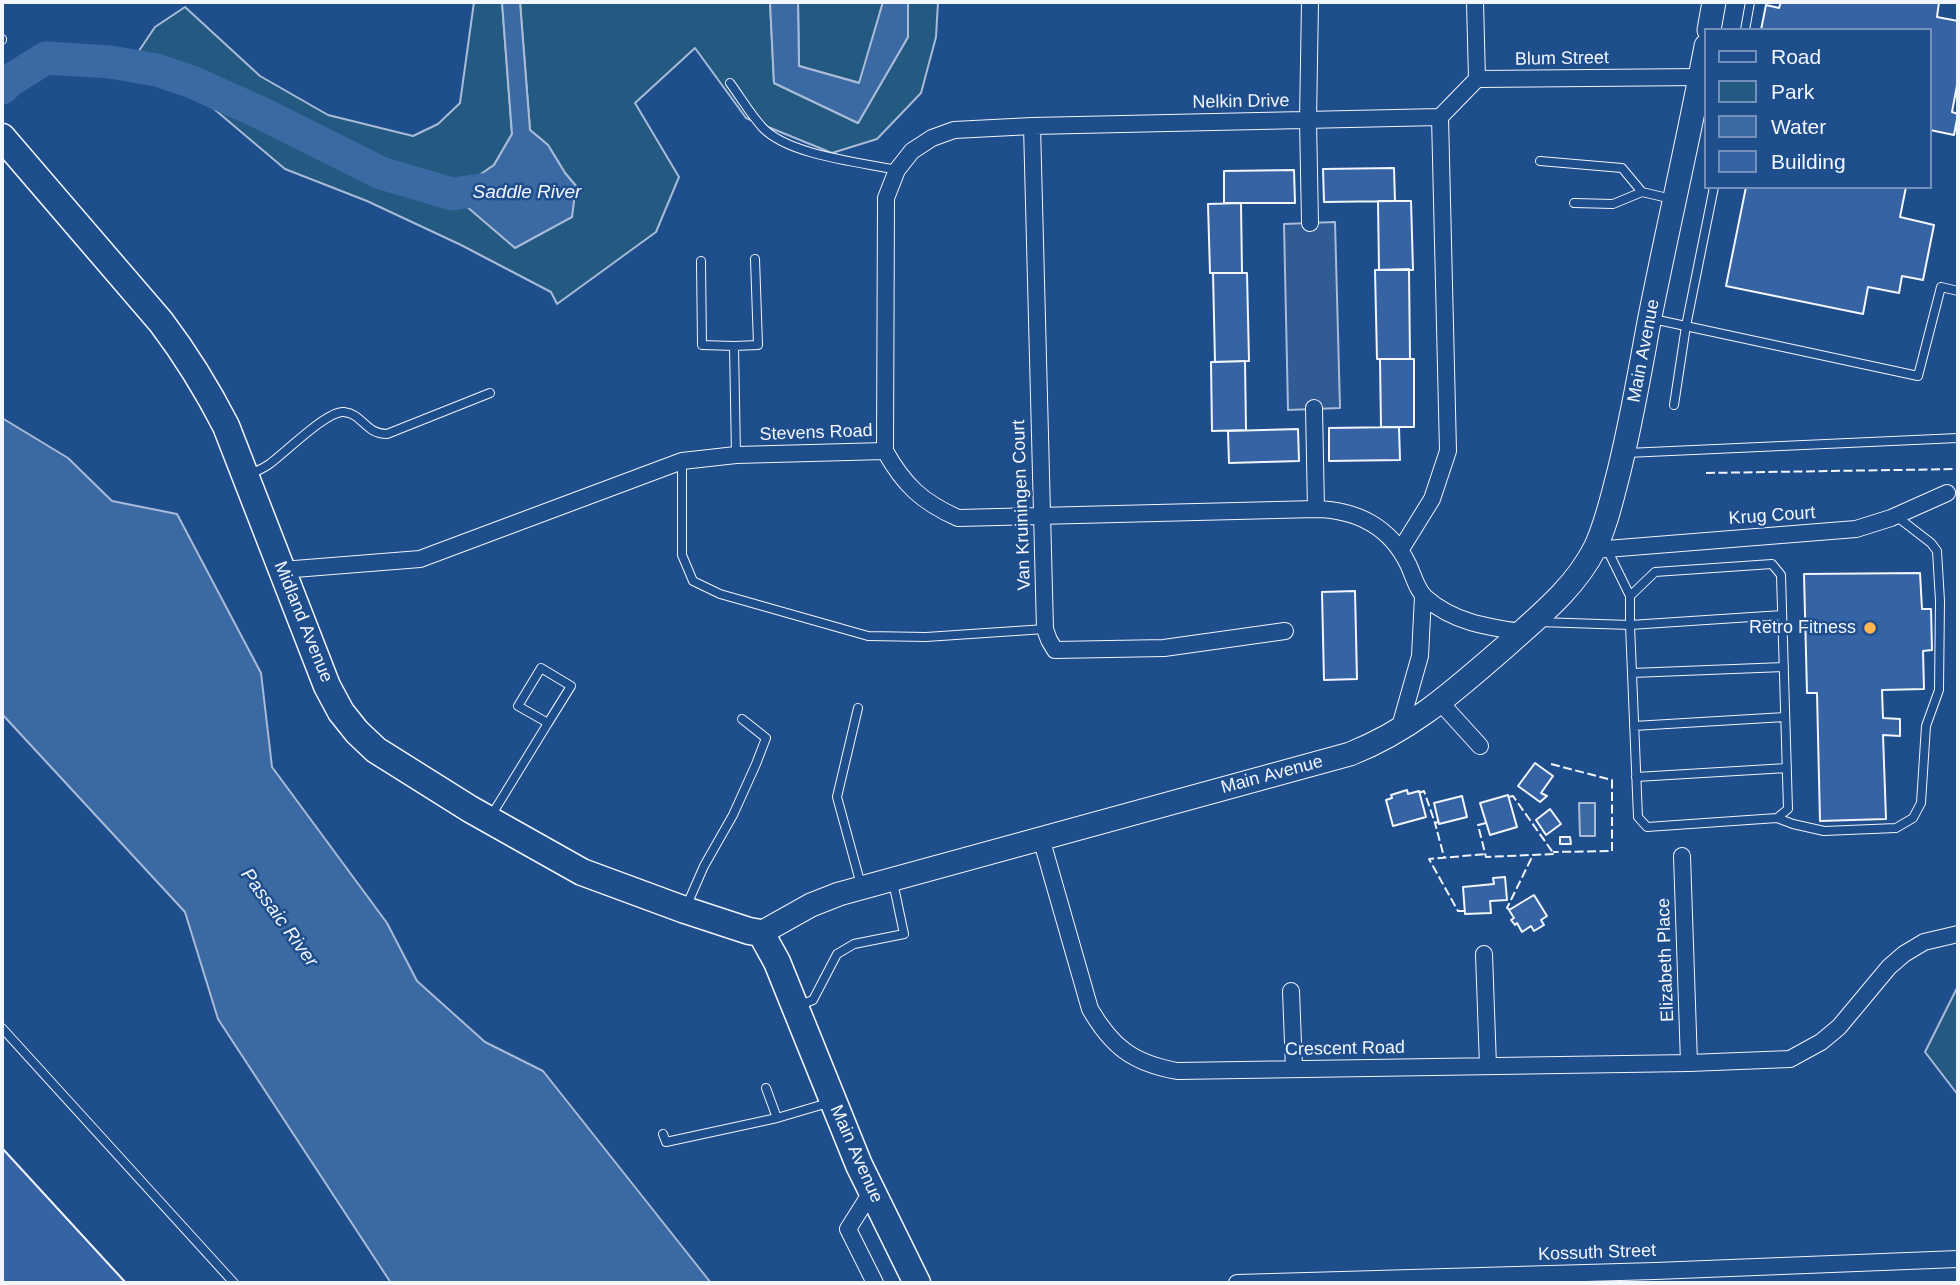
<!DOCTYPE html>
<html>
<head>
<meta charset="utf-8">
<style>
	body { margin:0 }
	#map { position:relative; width:1960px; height:1285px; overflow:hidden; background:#1f4e8c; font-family:Arial,sans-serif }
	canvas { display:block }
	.frame { position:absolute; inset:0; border:4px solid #f2f6ff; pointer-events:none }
	.legend { position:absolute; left:1704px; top:28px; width:228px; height:161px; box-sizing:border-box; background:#1f4e8c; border:2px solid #7391ba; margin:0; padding:9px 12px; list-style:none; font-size:21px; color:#f2f6ff }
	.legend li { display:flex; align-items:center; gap:14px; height:35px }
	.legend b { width:35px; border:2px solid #7391ba }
</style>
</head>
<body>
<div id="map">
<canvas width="1960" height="1285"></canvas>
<div class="frame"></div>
<ul class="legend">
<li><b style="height:9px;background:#1f4e8c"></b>Road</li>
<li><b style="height:19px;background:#245a82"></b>Park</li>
<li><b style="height:19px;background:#3b69a3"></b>Water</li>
<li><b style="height:19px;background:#3563a3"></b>Building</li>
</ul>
</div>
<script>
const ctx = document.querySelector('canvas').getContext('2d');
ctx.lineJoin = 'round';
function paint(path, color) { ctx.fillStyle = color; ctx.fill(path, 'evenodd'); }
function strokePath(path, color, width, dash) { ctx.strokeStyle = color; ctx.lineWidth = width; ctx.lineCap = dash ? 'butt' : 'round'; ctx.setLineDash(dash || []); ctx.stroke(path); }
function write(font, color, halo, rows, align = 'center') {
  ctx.font = font + ' Arial,sans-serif'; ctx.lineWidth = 5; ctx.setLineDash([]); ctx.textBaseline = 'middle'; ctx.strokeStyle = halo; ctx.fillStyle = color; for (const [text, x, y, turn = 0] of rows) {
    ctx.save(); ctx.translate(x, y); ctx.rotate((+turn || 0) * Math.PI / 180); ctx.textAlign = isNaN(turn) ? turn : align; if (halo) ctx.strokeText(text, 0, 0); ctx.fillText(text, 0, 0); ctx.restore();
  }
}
const green = new Path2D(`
	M474,2H502L512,134L494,165L453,194L576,186L565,173L548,145L530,130L520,2H770L774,83L858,123L908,37V2H938L936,37L921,93L877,139L832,153L746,118L695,48L635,103L679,177L656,232L557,304L551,292L461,245L367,201L285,169L207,103L185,89L122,76L155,27L185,7L260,76L328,115L413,136L438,124L460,103Z
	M798,2H883L860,83L799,66Z
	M1958,986V1095L1925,1052Z`);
paint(green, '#245a82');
strokePath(green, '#a8bbd7', 2);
const parking = new Path2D(`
	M1335,222L1340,408L1288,410L1284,224Z`);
paint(parking, '#305b95');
strokePath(parking, '#a8bbd7', 2);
const water = new Path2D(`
	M502,2H520L530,130L548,145L565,173L576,186L572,217L515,248L452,194L494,165L512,134Z
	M770,2H798L799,66L859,83L883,2H908V37L858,123L774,83Z
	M2,418L68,458L112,501L177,514L261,673L272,767L387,923L417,981L485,1042L543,1071L711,1283H391L218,1019L185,912L2,714Z
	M1579,803H1595V836H1580Z`);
paint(water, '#3b69a3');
strokePath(water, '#a8bbd7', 2);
strokePath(new Path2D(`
	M2,88L9,81L46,58L110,62L157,70L192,82L261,113L381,173L452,194L496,188`), '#3b69a3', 33);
const building = new Path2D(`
	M1781,2H1939L1937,17L1958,21V80L1952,112L1958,114L1954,135L1930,130V30H1761L1766,5L1779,8Z
	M1394,168L1395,201L1324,202L1323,169Z
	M1294,170L1295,203H1224V171Z
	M1746,187H1906L1900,217L1934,225L1923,280L1902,276L1899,293L1868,287L1863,314L1726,286Z
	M1378,201H1411L1413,270H1379Z
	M1241,203L1242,273H1210L1208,204Z
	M1409,269L1410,359H1377L1375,270Z
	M1213,273H1247L1249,361L1215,362Z
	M1380,359H1414V427H1381Z
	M1245,361L1246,430L1212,431L1211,362Z
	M1399,427L1400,460L1329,461V428Z
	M1298,429L1299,461L1229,463L1228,431Z
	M1920,573L1922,609H1931L1932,650L1923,651L1924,689L1882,690L1883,718L1900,719V736L1883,735L1886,819L1820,821L1817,693H1807L1804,574Z
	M1355,591L1357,679L1324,680L1322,592Z
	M1535,763L1553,776L1541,793L1547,796L1540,802L1518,786Z
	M1407,790L1408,794L1419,791L1426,817L1393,826L1386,800L1392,798L1391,795Z
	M1508,795L1517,827L1490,835L1480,803Z
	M1462,796L1467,817L1439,824L1434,803Z
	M1550,809L1561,824L1546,835L1536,820Z
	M1560,837H1570L1571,844H1560Z
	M1505,877L1507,900L1490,901L1491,913L1465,914L1463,887L1494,884L1493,878Z
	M1534,895L1547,916L1541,920L1544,925L1534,931L1531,926L1522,932L1517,923L1515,925L1511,920L1514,918L1509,910Z
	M2,1148L126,1283H2Z`);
paint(building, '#3563a3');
strokePath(building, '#f2f6ff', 2);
const lane = new Path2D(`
	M1745,30L1750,2
	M2,39V40
	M730,83C741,98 751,115 763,128C789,155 859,162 897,170
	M1540,161L1622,168L1642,192L1672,199
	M1574,203L1613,204L1642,192
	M701,261L702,345L734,346
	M1653,319L1918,376L1941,287L1958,291
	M1674,405L1686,326L1714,187
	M1627,453L1958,438
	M736,455L734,346L758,345L755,259
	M682,461V555L693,581L720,594L868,636L926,637L1045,629
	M248,475C255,472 262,469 268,465C284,454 327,410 344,412C363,414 365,434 387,434L490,393
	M1607,549L1630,596
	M1539,622L1630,625L1638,817L1647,827L1777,818L1788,809L1781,575L1772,564L1655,572L1630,596V625L1782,615
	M541,668L571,686L548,723L518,706Z
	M1632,673L1784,667
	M858,708L837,797L861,885
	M1634,726L1785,717
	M1636,777L1787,768
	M491,816L548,723
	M1777,818L1793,824L1824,831L1896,828L1913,818L1921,803L1926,726L1939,690L1940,601L1937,551L1931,543L1896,516
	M686,907L704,866L733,815L756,764L766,738L742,719
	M800,1005L813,1000L837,954L854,944L904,934L893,882
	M2,1028L234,1283
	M766,1088L777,1118
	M663,1134L666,1142L777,1118L828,1103`);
const street = new Path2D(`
	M1310,2L1308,120L1310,223
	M1475,2L1477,79
	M1440,117L1477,79L1701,77
	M1032,126L1045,629L1049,640L1055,650L1164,648L1285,631
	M1314,408L1316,509
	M885,451L886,198L897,170L912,151L932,138L954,130L1032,126L1440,117
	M1401,549L1432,499L1448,451L1440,117
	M1594,550L1856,529L1891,518L1947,493
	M282,570L420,559L682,461L736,455L885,451C904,485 922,502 958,518L1316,509C1357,510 1390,527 1408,564C1413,574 1417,591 1426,598C1453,622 1487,627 1521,632
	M1440,702L1480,746
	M1399,730L1420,656L1423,596
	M1041,838L1090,1009C1112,1047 1133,1063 1177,1071L1689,1063L1790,1059L1821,1042L1839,1027L1889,967L1904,954L1924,942L1958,934
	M1682,856L1689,1063
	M1484,954L1488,1066
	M1291,991L1294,1069
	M872,1191L848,1229L875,1283
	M1237,1283L1655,1271L1958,1259`);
const secondary = new Path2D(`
	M1709,30L1714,2
	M761,933L811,905L839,894L1350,754C1413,729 1455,690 1506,646C1538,617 1575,588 1595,548C1605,527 1610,506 1616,483C1630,430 1639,376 1649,322C1667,230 1689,138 1706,46`);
const primary = new Path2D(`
	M2,137L161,322C186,355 207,389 226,426L327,686L341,712L357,732L376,750L470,809L582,872L685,910L749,931L761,933L777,962L859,1165L917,1283`);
strokePath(lane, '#f2f6ff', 10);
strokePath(street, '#f2f6ff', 18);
strokePath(secondary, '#f2f6ff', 25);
strokePath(primary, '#f2f6ff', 29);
strokePath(lane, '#1f4e8c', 8);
strokePath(street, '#1f4e8c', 16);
strokePath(secondary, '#1f4e8c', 23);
strokePath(primary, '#1f4e8c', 26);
strokePath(new Path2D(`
	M1706,473L1958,469
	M1551,764L1612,780V851L1553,852
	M1419,793L1424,791L1435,823
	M1438,822L1435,823L1444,857
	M1486,823L1478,825L1486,857L1554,854L1513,796L1508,797
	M1510,910L1507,908L1533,855
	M1465,911H1458L1429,859L1486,854`), '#f2f6ff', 2, [9, 3.5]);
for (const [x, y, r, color] of [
	[1870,628,7,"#ffb74d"]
]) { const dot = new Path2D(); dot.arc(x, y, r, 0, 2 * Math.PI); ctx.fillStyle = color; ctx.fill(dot); strokePath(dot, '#1f4e8c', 2.5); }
write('18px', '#f2f6ff', '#1f4e8c', [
	["Blum Street",1562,59,-1],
	["Nelkin Drive",1241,102,-1],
	["Main Avenue",1644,351,-79],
	["Stevens Road",816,433,-2],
	["Van Kruiningen Court",1022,505,-92],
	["Krug Court",1772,516,-4],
	["Midland Avenue",303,622,68],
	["Main Avenue",1272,775,-15],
	["Elizabeth Place",1666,960,-92],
	["Crescent Road",1345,1049,-1],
	["Main Avenue",856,1154,66],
	["Kossuth Street",1597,1253,-2]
]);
write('18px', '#f2f6ff', '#1f4e8c', [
	["Retro Fitness",1856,628]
], 'right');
write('italic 19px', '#f2f6ff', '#1f4e8c', [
	["Saddle River",527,193],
	["Passaic River",279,918,54]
]);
</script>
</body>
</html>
